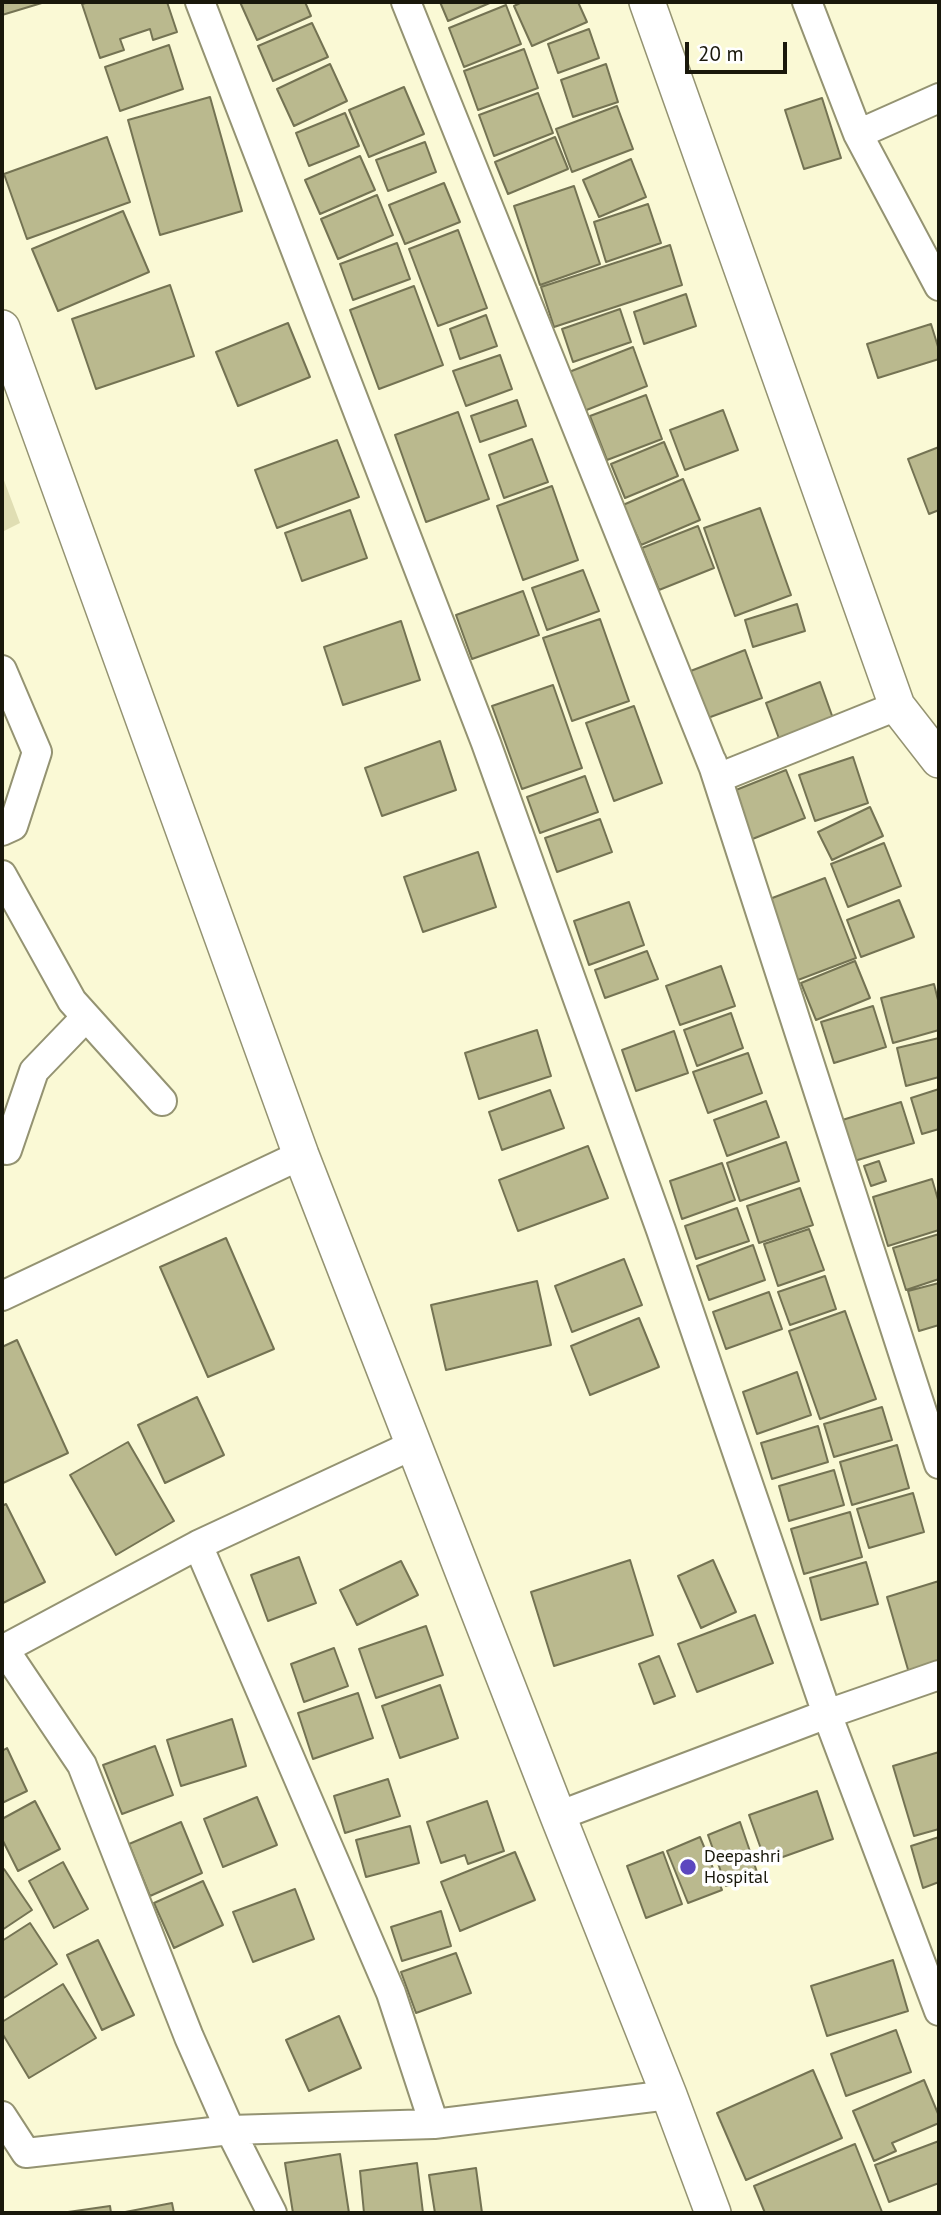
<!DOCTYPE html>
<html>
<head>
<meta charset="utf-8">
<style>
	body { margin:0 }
	#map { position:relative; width:941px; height:2215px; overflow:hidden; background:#faf9d5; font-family:"PT Sans",sans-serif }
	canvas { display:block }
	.frame { position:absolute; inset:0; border:4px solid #19180b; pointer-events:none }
	.scale { position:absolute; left:685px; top:42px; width:102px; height:32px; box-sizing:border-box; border:4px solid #19180b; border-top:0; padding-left:9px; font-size:21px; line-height:24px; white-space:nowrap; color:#19180b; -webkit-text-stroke:5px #fff; paint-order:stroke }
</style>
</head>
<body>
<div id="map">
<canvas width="941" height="2215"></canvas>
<div class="frame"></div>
<div class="scale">20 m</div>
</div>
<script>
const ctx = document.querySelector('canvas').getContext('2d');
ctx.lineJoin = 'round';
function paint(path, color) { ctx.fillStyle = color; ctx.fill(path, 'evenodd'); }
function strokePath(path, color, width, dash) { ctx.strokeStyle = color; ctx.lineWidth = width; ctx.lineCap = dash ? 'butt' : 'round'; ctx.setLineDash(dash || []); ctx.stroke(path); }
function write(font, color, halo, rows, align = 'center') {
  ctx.font = font + ' "PT Sans",sans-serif'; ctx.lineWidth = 7; ctx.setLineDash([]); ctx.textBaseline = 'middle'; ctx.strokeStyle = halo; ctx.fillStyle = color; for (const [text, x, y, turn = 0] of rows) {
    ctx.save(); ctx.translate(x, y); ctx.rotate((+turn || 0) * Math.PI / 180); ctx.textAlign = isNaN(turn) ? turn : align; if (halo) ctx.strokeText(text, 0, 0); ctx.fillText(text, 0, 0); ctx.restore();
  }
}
paint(new Path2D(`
	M2,475L20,523L2,532Z`), '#e0deb3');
const building = new Path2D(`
	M2,2H45L2,15Z
	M89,2H167L177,32L153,40L150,29L120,39L124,50L100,58L82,4Z
	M240,2H305L311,16L257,40Z
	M440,2H492L448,21Z
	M522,2H578L587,22L532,46L514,6Z
	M506,5L521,44L464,67L449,28Z
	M312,23L328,57L273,81L258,46Z
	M589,29L599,58L558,73L548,44Z
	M169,45L183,89L120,111L105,67Z
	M524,49L538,88L478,110L464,71Z
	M330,64L347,101L294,126L277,89Z
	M606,64L618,102L573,117L561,80Z
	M404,87L424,134L369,157L349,110Z
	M538,93L553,133L494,156L479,115Z
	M210,97L242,211L160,235L128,120Z
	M822,98L841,158L804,169L785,110Z
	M617,106L633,149L572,172L556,129Z
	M345,113L359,146L309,166L296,133Z
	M107,137L130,202L27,239L4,174Z
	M555,137L568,169L508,194L495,162Z
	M425,142L436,172L388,191L376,160Z
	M360,156L375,190L320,214L305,180Z
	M631,159L646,197L599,217L583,180Z
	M444,183L460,222L405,244L389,205Z
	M574,186L600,264L540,285L514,206Z
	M377,195L393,235L338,259L321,219Z
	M648,204L661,243L606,262L594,222Z
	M123,211L149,272L58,311L32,249Z
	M458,230L487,308L438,326L409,249Z
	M397,243L410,279L353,300L340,264Z
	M670,245L682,285L554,327L541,287Z
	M170,285L194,356L96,389L72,319Z
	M414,286L443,365L379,389L350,310Z
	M686,294L696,326L644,344L634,312Z
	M620,309L631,342L573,362L562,329Z
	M486,315L497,346L460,359L450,329Z
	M288,323L310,377L238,406L216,352Z
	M931,324L939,350V359L878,378L867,344Z
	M633,347L647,386L584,411L569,372Z
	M500,355L512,389L466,406L453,371Z
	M646,395L662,439L607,460L590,416Z
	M517,400L526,426L480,442L471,416Z
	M723,410L738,450L685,470L670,430Z
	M458,412L489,499L426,522L395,435Z
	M532,439L548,482L504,498L489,455Z
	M337,440L359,497L277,528L255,470Z
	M664,442L678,476L625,498L611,464Z
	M939,447V510L929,514L908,459Z
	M683,479L700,520L641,545L623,505Z
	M552,486L578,560L523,580L497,506Z
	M760,508L791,595L735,616L704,528Z
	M350,510L367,558L302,581L285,533Z
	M698,526L714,568L659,590L642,548Z
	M583,570L599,611L547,630L532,588Z
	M523,591L539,635L472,659L456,615Z
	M797,604L805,631L753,647L745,620Z
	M600,619L629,701L572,721L543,638Z
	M401,621L420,680L343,705L324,647Z
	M745,650L762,698L705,719L688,672Z
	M820,682L835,724L781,744L766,703Z
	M553,685L582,768L522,789L492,706Z
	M634,706L662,783L614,801L586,723Z
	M440,741L456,790L382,816L365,768Z
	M853,757L868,803L815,821L799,775Z
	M786,770L805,818L750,840L731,792Z
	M585,776L598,812L540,833L527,797Z
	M870,807L883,836L832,860L818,832Z
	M600,819L612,852L557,872L545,838Z
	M884,843L901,886L848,907L831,864Z
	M478,852L496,907L423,932L404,877Z
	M825,878L856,958L798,980L767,900Z
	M899,900L914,937L861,957L847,920Z
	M629,902L644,945L589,965L574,921Z
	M647,951L658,979L605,998L595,970Z
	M855,961L870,998L816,1020L801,983Z
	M721,966L735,1006L680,1025L666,986Z
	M934,984L939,1004V1030L893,1043L881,998Z
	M873,1006L886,1047L834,1063L821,1022Z
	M731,1013L743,1048L697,1066L684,1030Z
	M537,1030L551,1076L479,1099L465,1053Z
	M674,1031L688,1073L636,1091L622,1050Z
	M939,1038V1077L906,1086L897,1048Z
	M748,1053L762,1093L708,1113L693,1072Z
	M939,1089V1129L922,1134L911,1098Z
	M550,1090L564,1128L502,1150L489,1112Z
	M766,1101L779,1137L727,1156L714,1120Z
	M901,1102L914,1143L851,1162L839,1121Z
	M786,1142L799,1181L740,1201L727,1163Z
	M588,1146L608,1198L518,1231L499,1180Z
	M879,1161L886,1181L871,1186L864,1166Z
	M722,1163L735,1200L682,1219L670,1181Z
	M932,1179L939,1203V1230L888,1246L873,1197Z
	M800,1188L813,1225L759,1243L747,1206Z
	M737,1208L749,1241L696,1259L685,1226Z
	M809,1229L824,1270L778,1286L764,1244Z
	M939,1234V1279L906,1290L893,1248Z
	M226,1238L274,1349L208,1377L160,1267Z
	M753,1245L765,1280L709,1300L697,1266Z
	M624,1259L642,1305L572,1332L555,1286Z
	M825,1276L836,1309L790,1325L778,1292Z
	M537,1281L551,1345L446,1370L431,1305Z
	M939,1283V1325L919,1331L908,1291Z
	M769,1292L782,1329L726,1349L713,1312Z
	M845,1311L876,1399L820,1419L789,1331Z
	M639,1318L659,1367L590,1395L571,1346Z
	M17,1340L68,1453L3,1483L2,1347Z
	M797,1372L811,1415L757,1434L743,1392Z
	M197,1397L224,1455L165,1483L138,1425Z
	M882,1407L892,1440L834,1457L824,1424Z
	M818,1426L828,1462L772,1479L761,1443Z
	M128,1442L174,1521L116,1555L70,1475Z
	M897,1445L909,1488L852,1505L840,1462Z
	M834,1470L844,1505L789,1521L779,1486Z
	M913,1493L924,1532L869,1548L857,1509Z
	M6,1504L45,1582L3,1603L2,1506Z
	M850,1512L862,1557L804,1574L791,1529Z
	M299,1557L316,1603L268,1621L251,1575Z
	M630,1560L653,1635L554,1666L531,1592Z
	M713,1560L736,1612L701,1628L678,1576Z
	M401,1561L418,1595L357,1625L340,1590Z
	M866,1562L878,1604L821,1620L810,1578Z
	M939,1581V1665L909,1673L887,1597Z
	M755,1615L773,1663L697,1692L678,1644Z
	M426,1626L443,1675L376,1698L359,1649Z
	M334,1648L348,1686L304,1702L291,1664Z
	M659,1656L675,1696L654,1704L639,1664Z
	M440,1685L458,1738L400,1758L382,1706Z
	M358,1693L373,1738L313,1759L298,1713Z
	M232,1719L246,1766L181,1786L167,1740Z
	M155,1746L173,1795L122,1814L103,1765Z
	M7,1748L27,1791L2,1803V1751Z
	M939,1752V1829L914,1836L893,1766Z
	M388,1779L400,1816L345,1833L334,1796Z
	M817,1791L833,1839L766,1863L749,1815Z
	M257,1797L277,1845L223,1867L204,1819Z
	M35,1801L60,1849L18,1871L2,1839V1819Z
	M487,1801L504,1851L468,1864L465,1855L441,1863L427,1822Z
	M181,1822L202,1873L150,1896L129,1844Z
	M740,1822L758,1875L726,1886L708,1835Z
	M410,1826L419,1863L366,1877L356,1840Z
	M700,1837L722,1890L688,1903L667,1851Z
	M939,1837V1882L923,1888L911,1846Z
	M515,1852L535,1900L460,1931L441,1882Z
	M663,1852L682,1904L646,1918L627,1866Z
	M63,1862L88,1909L54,1928L29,1881Z
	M4,1869L32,1910L2,1930V1870Z
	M203,1881L223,1925L174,1948L154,1903Z
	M295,1889L314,1939L253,1962L233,1912Z
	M441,1911L451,1946L402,1961L391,1927Z
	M30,1923L57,1964L2,1999V1941Z
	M98,1940L134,2015L102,2030L67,1955Z
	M456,1953L471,1993L416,2013L401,1972Z
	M893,1960L908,2011L827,2036L811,1986Z
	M63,1984L96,2038L29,2078L2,2033V2022Z
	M339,2016L361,2068L309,2091L286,2040Z
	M896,2030L911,2072L846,2096L831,2054Z
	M813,2070L842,2138L746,2180L717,2113Z
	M924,2080L939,2116V2123L892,2143L896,2151L874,2161L853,2111Z
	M939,2141V2183L889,2202L875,2165Z
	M855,2144L882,2212L765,2213L754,2186Z
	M340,2154L349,2213H293L285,2163Z
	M417,2163L423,2213H364L360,2171Z
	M476,2168L482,2213H435L429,2175Z
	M172,2203L174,2213H120Z
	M110,2206L111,2213H61Z`);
paint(building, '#bab98e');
strokePath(building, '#747353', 2);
const minor = new Path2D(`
	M200,2L486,743L661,1230L827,1714L939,2011
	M406,2L718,778L897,706
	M807,2L858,134L939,286
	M858,134L939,98
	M2,670L37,752L13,826L2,831
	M712,762L939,1464
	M2,875L72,1001L162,1101
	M7,1150L34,1071L86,1017
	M2,1296L301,1155
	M198,1545L391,1993L434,2124
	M558,1816L827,1714L939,1675
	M2,2116L26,2153L230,2130L434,2124L669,2095
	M272,2213L230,2130L189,2037L82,1765L4,1649L198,1545L413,1445`);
const tertiary = new Path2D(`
	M647,2L897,706L939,760
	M2,328L301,1155L558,1816L669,2095L713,2213`);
strokePath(minor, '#949372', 32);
strokePath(tertiary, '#949372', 38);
strokePath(minor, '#fff', 28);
strokePath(tertiary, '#fff', 35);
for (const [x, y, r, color] of [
	[688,1867,9,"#5c47bf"]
]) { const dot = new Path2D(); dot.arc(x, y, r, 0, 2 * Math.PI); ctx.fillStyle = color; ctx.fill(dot); strokePath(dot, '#fff', 2.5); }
write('18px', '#19180b', '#fff', [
	["Deepashri",704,1857],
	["Hospital",704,1878]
], 'left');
</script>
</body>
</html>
